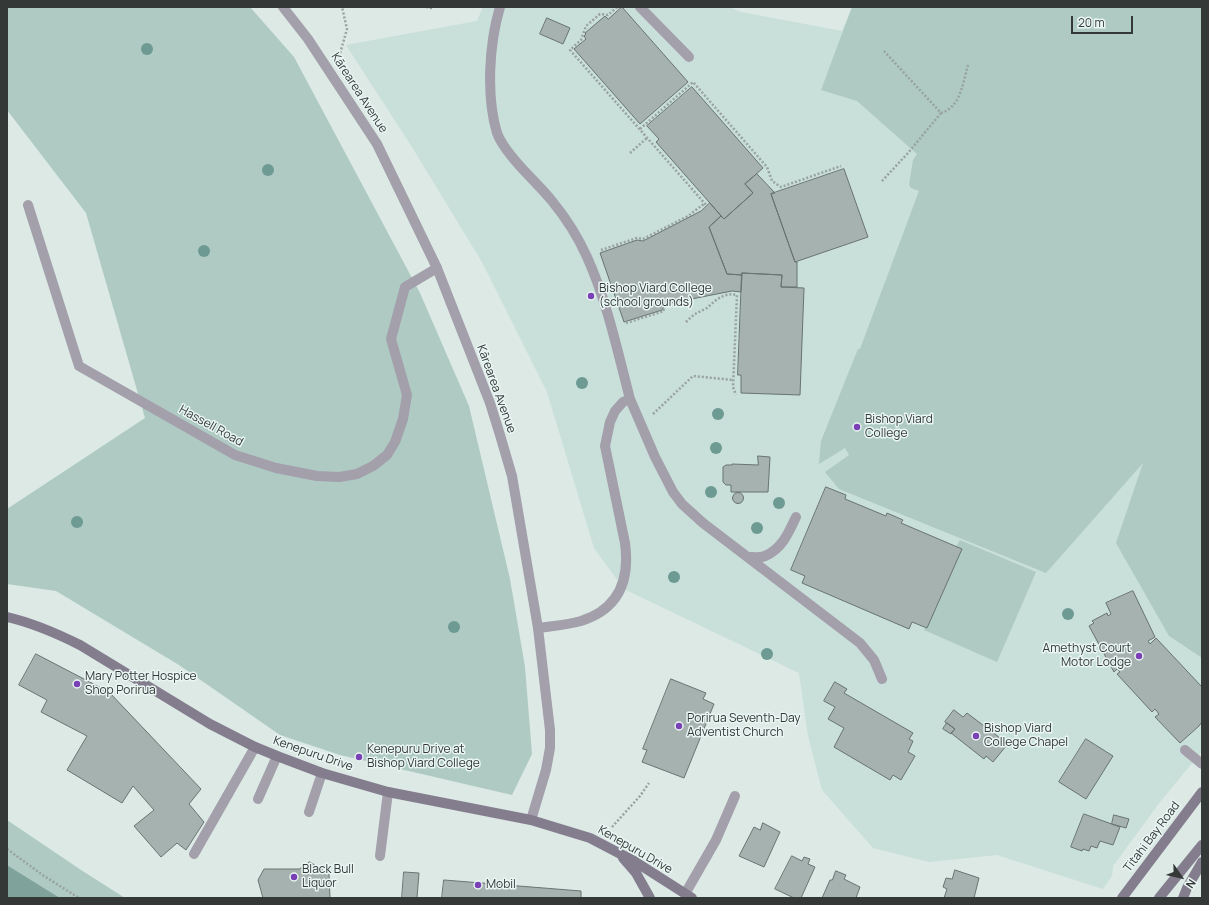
<!DOCTYPE html>
<html>
<head>
<meta charset="utf-8">
<style>
	body { margin:0 }
	#map { position:relative; width:1209px; height:905px; overflow:hidden; background:#dce9e5; font-family:Manrope,sans-serif }
	canvas { display:block }
	.frame { position:absolute; inset:0; border:8px solid #343938; pointer-events:none }
	.north { position:absolute; left:1161px; top:857px; width:40px; height:40px; -webkit-text-stroke:3px #e9f6f3; paint-order:stroke; rotate:124deg; font-size:11px; font-weight:700; line-height:16px; text-align:center; color:#343938 }
	.north::after { content:''; display:block; margin:auto; width:14px; height:18px; background:#343938; clip-path:polygon(50% 0,100% 100%,50% 72%,0 100%) }
	.scale { position:absolute; left:1071px; top:16px; width:62px; height:18px; box-sizing:border-box; border:2px solid #343938; border-top:0; padding-left:5px; font-size:12px; line-height:14px; white-space:nowrap; color:#343938; -webkit-text-stroke:3px #e9f6f3; paint-order:stroke }
</style>
</head>
<body>
<div id="map">
<canvas width="1209" height="905"></canvas>
<div class="frame"></div>
<div class="north">N</div>
<div class="scale">20 m</div>
</div>
<script>
const ctx = document.querySelector('canvas').getContext('2d');
ctx.lineJoin = 'round';
function paint(path, color) { ctx.fillStyle = color; ctx.fill(path, 'evenodd'); }
function strokePath(path, color, width, dash) { ctx.strokeStyle = color; ctx.lineWidth = width; ctx.lineCap = dash ? 'butt' : 'round'; ctx.setLineDash(dash || []); ctx.stroke(path); }
function write(font, color, halo, rows, align = 'center') {
  ctx.font = font + ' Manrope,sans-serif'; ctx.lineWidth = 3; ctx.setLineDash([]); ctx.textBaseline = 'middle'; ctx.strokeStyle = halo; ctx.fillStyle = color; for (const [text, x, y, turn = 0] of rows) {
    ctx.save(); ctx.translate(x, y); ctx.rotate((+turn || 0) * Math.PI / 180); ctx.textAlign = isNaN(turn) ? turn : align; if (halo) ctx.strokeText(text, 0, 0); ctx.fillText(text, 0, 0); ctx.restore();
  }
}
paint(new Path2D(`
	M483,7H729L741,12L842,31L852,7H1202L1169,636L1202,658V751L1160,802L1113,866L1112,876L1103,889L997,855L929,862L873,848L822,790L808,736L799,673L624,589L594,548L547,392L482,262L412,147L346,45L477,21Z`), '#c9dfd9');
paint(new Path2D(`
	M7,7H250L294,57L420,293L469,406L510,579L525,667L532,754L512,795L340,755L280,735L179,665L56,591L7,584V509L145,418L86,213L7,110Z
	M852,7H1202V658L1169,636L1116,543L1143,463L1046,573L839,489L825,472L849,455L845,448L819,464L821,441L858,349H860L919,191L911,188L909,185L913,160L917,154L857,101L821,90Z
	M960,540L1036,572L997,662L924,630L925,627L927,628L961,550L956,547Z
	M7,820L81,870L125,898H60L7,865Z`), '#aecac3');
paint(new Path2D(`
	M7,865L60,898H7Z`), '#7fa29a');
const building = new Path2D(`
	M622,7L688,82L640,124L574,49L586,39L584,36L586,34L585,33L605,16L608,19Z
	M547,18L570,28L563,44L540,34Z
	M692,87L763,168L745,184L753,193L724,219L656,142L659,139L647,126Z
	M844,169L868,237L795,262L771,194Z
	M757,174L775,193L771,194L795,262H797V287H781L782,275L742,273V275L727,274L709,227L721,216L724,219L753,193L745,184Z
	M710,203L721,216L709,227L727,274L742,275L741,292L732,291L666,304L662,310L624,322L600,253L637,240L643,241L701,211Z
	M742,273L782,275L781,287L804,288L800,395L741,393V375H738Z
	M758,456L770,457L768,492H731V485H726L723,482V467L726,465H732V464L758,465Z
	M826,487L846,495L845,499L886,516L887,513L903,520L901,523L962,549L927,628L912,622L909,629L802,583L805,576L791,570Z
	M732.5 498a5.5 5.5 0 1 1 11 0a5.5 5.5 0 1 1-11 0Z
	M1133,591L1155,637L1148,641L1150,644L1156,638L1202,687V724L1201,723L1199,726L1180,743L1155,717L1159,714L1155,709L1152,712L1117,674L1120,672L1117,669L1114,672L1089,626L1094,623L1092,621L1107,613L1108,616L1111,614L1106,603Z
	M36,654L109,692L201,789L189,804L204,822L186,850L177,843L161,857L134,826L154,810L133,786L122,803L67,770L87,736L41,712L47,700L19,685Z
	M671,679L706,693L703,699L714,704L684,778L642,762L647,750L643,749Z
	M835,682L847,689L844,693L913,733L909,739L913,741L908,752L915,756L901,780L893,775L890,780L834,747L844,728L828,719L835,707L824,701Z
	M954,710L963,717L967,713L1000,738L999,740L1006,746L993,762L986,756L984,759L951,733L955,729L945,722Z
	M947,723L955,729L951,734L943,729Z
	M1086,739L1113,756L1086,799L1059,782Z
	M1084,814L1120,827L1113,845L1100,841L1097,848L1091,846L1089,851L1083,849L1082,851L1071,847Z
	M1114,815L1129,819L1126,828L1112,824Z
	M763,823L780,832L764,867L739,856L754,827L760,830Z
	M792,856L802,861L804,857L810,859L808,864L815,867L801,898H794L775,889Z
	M310,862L329,874L330,898H263L258,880L264,869H299Z
	M955,870L979,878L974,898H944L947,889L943,887L946,878L952,879Z
	M836,871L846,875L844,879L860,887L856,898H822L830,880H832Z
	M404,872L419,873L417,898H402Z
	M444,880L581,891V898H442Z`);
paint(building, '#a6b2af');
strokePath(building, '#697471', 1);
strokePath(new Path2D(`
	M426,7L431,8L434,7
	M617,7L608,15L600,14L586,26L581,40L570,50L707,206
	M884,51L941,113C961,107 963,82 968,65
	M339,57L347,29L342,7
	M640,129L693,82L767,167L772,181L781,187L841,166
	M630,153L647,138
	M882,181L908,153L941,113
	M601,250L637,238L643,239L688,216L705,203
	M686,322C689,319 692,316 695,314C699,312 703,310 707,308C716,300 724,292 737,295L733,387L736,395
	M626,323L664,311L663,308
	M653,414L693,376L733,380
	M612,827L640,796L649,783
	M7,849L44,876L79,898`), '#98a29f', 2.5, [2, 2]);
strokePath(new Path2D(`
	M500,7C489,44 486,96 497,133C500,141 508,152 513,158C525,173 540,186 552,201C566,218 578,237 587,257C607,301 618,353 630,399L623,402L615,411L610,422L605,446L625,543C630,580 619,609 581,621C567,625 553,626 538,628
	M640,7L689,57
	M28,205L79,366L235,455L276,468L317,476L339,477L357,474L373,466L387,455L395,442L403,419L407,395L391,339L405,287L437,268
	M630,399L655,457L673,492L682,504L703,523L860,643L874,660L882,679
	M749,557C753,557 760,558 765,556C782,549 789,532 796,517
	M1185,750L1202,764
	M258,799L277,756
	M309,812L322,773
	M194,854L255,747
	M380,856L388,792
	M685,894L716,840L735,796`), '#a39fab', 10);
strokePath(new Path2D(`
	M283,7L308,39L377,144L437,268L490,403L500,435L512,476L538,628L550,730V748L546,770L531,820`), '#a39fab', 10);
strokePath(new Path2D(`
	M7,617C33,623 56,633 80,645L210,724L255,747L277,756L322,773L388,792L531,820L590,838L634,861L692,898
	M623,858L636,873L650,898
	M1122,898L1202,792
	M1159,898L1202,845
	M1183,898L1187,888L1202,862`), '#847d8e', 10);
ctx.fillStyle = '#6d9a92';
for (const [x, y] of [
	[147,49],
	[268,170],
	[204,251],
	[582,383],
	[718,414],
	[716,448],
	[711,492],
	[779,503],
	[77,522],
	[757,528],
	[674,577],
	[1068,614],
	[454,627],
	[767,654]
]) { ctx.beginPath(); ctx.arc(x, y, 6, 0, 2 * Math.PI); ctx.fill(); }
for (const [x, y, r, color] of [
	[591,296,4,"#7a40b6"],
	[857,427,4,"#7a40b6"],
	[1139,656,4,"#7a40b6"],
	[77,684,4,"#7a40b6"],
	[679,726,4,"#7a40b6"],
	[976,736,4,"#7a40b6"],
	[359,757,4,"#7a40b6"],
	[294,877,4,"#7a40b6"],
	[478,885,4,"#7a40b6"]
]) { const dot = new Path2D(); dot.arc(x, y, r, 0, 2 * Math.PI); ctx.fillStyle = color; ctx.fill(dot); strokePath(dot, '#e9f6f3', 1.5); }
write('12px', '#343938', '#e9f6f3', [
	["Kārearea Avenue",359,93,57],
	["Kārearea Avenue",496,389,70],
	["Hassell Road",211,426,29],
	["Kenepuru Drive",313,754,19],
	["Titahi Bay Road",1152,837,-53],
	["Kenepuru Drive",635,850,30]
]);
write('12px', '#343938', '#e9f6f3', [
	["Bishop Viard College",599,289],
	["(school grounds)",599,303],
	["Bishop Viard",865,420],
	["College",865,434],
	["Amethyst Court",1131,649,"right"],
	["Motor Lodge",1131,663,"right"],
	["Mary Potter Hospice",85,677],
	["Shop Porirua",85,691],
	["Porirua Seventh-Day",687,719],
	["Adventist Church",687,733],
	["Bishop Viard",984,729],
	["College Chapel",984,743],
	["Kenepuru Drive at",367,750],
	["Bishop Viard College",367,764],
	["Black Bull",302,870],
	["Liquor",302,884],
	["Mobil",486,885]
], 'left');
</script>
</body>
</html>
